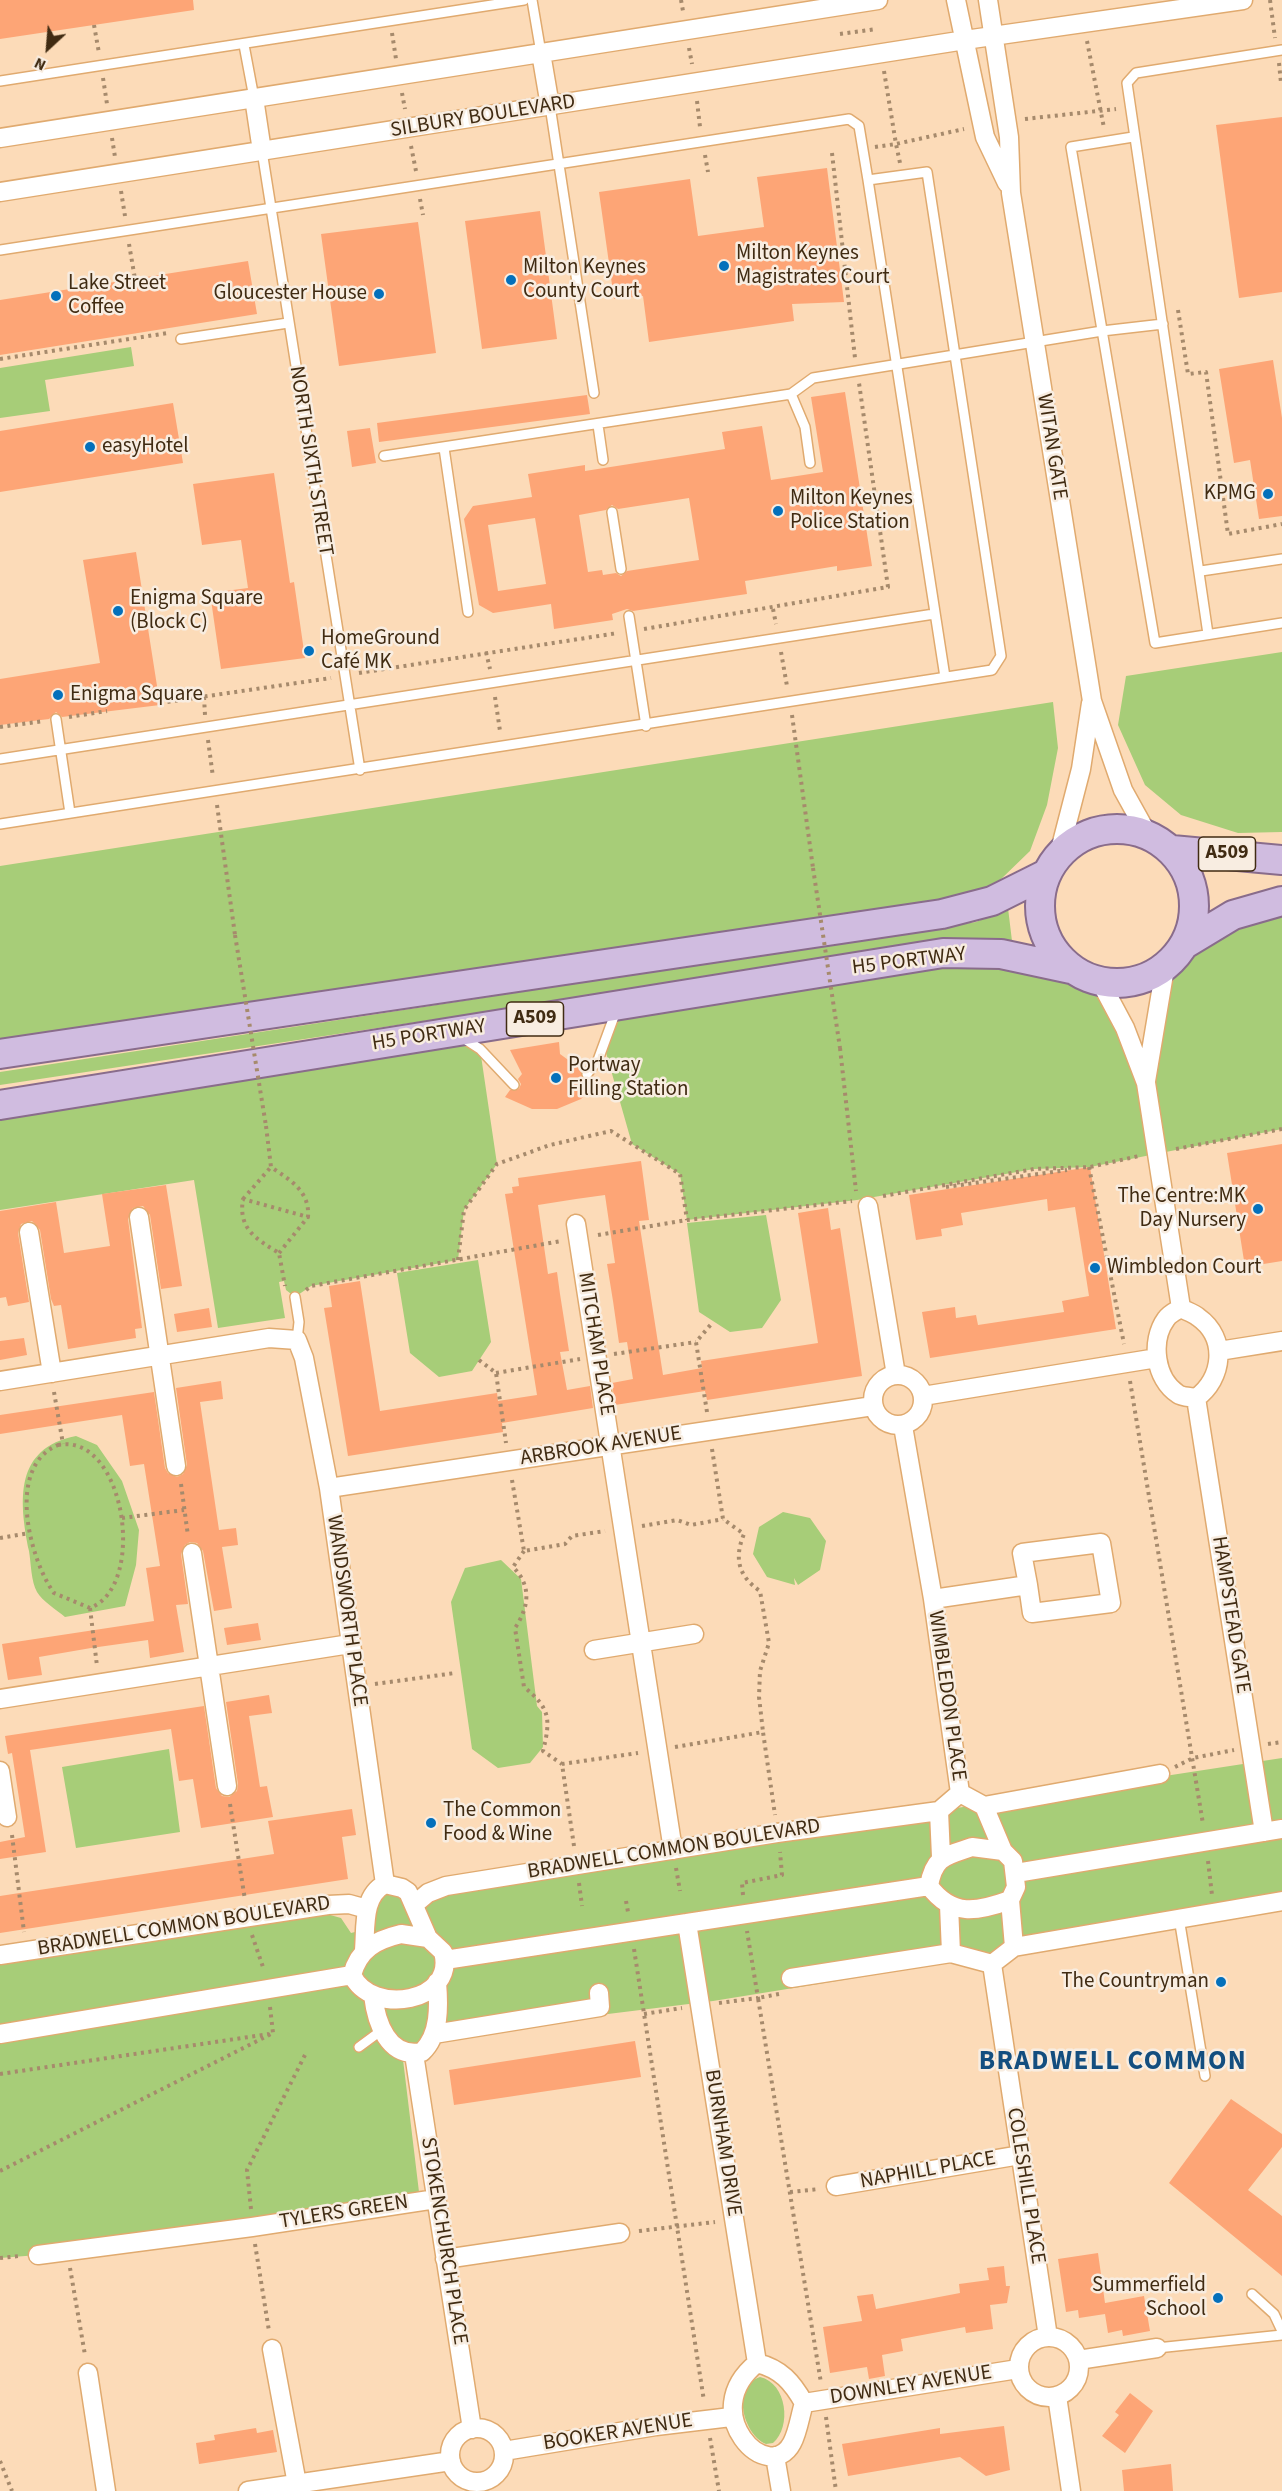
<!DOCTYPE html>
<html>
<head>
<meta charset="utf-8">
<style>
	body { margin:0 }
	#map { position:relative; width:1282px; height:2491px; overflow:hidden; background:#fcdbb8; font-family:"Source Sans 3",sans-serif }
	canvas { display:block }
	.north { position:absolute; left:18px; top:18px; width:60px; height:60px; -webkit-text-stroke:4px #f8ede1; paint-order:stroke; rotate:206deg; font-size:16px; font-weight:700; line-height:24px; text-align:center; color:#402b12 }
	.north::after { content:''; display:block; margin:auto; width:21px; height:27px; background:#402b12; clip-path:polygon(50% 0,100% 100%,50% 72%,0 100%) }
</style>
</head>
<body>
<div id="map">
<canvas width="1282" height="2491"></canvas>
<div class="north">N</div>
</div>
<script>
const ctx = document.querySelector('canvas').getContext('2d');
ctx.lineJoin = 'round';
function paint(path, color) { ctx.fillStyle = color; ctx.fill(path, 'evenodd'); }
function strokePath(path, color, width, dash) { ctx.strokeStyle = color; ctx.lineWidth = width; ctx.lineCap = dash ? 'butt' : 'round'; ctx.setLineDash(dash || []); ctx.stroke(path); }
function write(font, color, halo, rows, align = 'center') {
  ctx.font = font + ' "Source Sans 3",sans-serif'; ctx.lineWidth = 5; ctx.setLineDash([]); ctx.textBaseline = 'middle'; ctx.strokeStyle = halo; ctx.fillStyle = color; for (const [text, x, y, turn = 0] of rows) {
    ctx.save(); ctx.translate(x, y); ctx.rotate((+turn || 0) * Math.PI / 180); ctx.textAlign = isNaN(turn) ? turn : align; if (halo) ctx.strokeText(text, 0, 0); ctx.fillText(text, 0, 0); ctx.restore();
  }
}
paint(new Path2D(`
	M131,347L134,366L45,380L50,411L0,418V368Z
	M1282,652V832L1238,833L1181,815L1145,785L1118,725L1126,676Z
	M1053,702L1058,748L1047,805L1030,851L998,882L945,903L0,1042V866Z
	M1282,901V1129L1090,1167L1034,1169L857,1200L687,1220L680,1174L632,1144L603,1042L618,1006L943,953L1071,969L1101,983L1145,1082L1165,968L1185,944Z
	M1008,908L1012,941L981,938L874,953L0,1085V1072L976,922Z
	M453,1032L480,1049L497,1164L464,1210L458,1260L311,1286L295,1297L286,1290L284,1281L279,1282L285,1318L218,1328L194,1180L0,1210V1105Z
	M766,1215L781,1300L762,1328L730,1332L699,1312L687,1223Z
	M478,1260L491,1342L472,1371L439,1377L410,1353L397,1273Z
	M76,1436L97,1445L122,1481L139,1530L136,1565L125,1606L65,1617C57,1610 42,1601 37,1592C31,1582 31,1563 29,1551C19,1501 14,1448 76,1436Z
	M783,1512L810,1518L826,1541L820,1570L798,1585L794,1578L795,1585L767,1577L753,1554L759,1527Z
	M501,1560L521,1579L537,1706L542,1712L543,1747L530,1763L498,1768L472,1749L451,1602L465,1568Z
	M169,1749L180,1832L76,1848L62,1767Z
	M1282,1758V1909L713,2001L422,2037L416,2044L401,2043L419,2192L38,2255L0,2258V1964L323,1913L341,1918L351,1933L375,1927L377,1904L385,1893L397,1894Z
	M760,2377C787,2383 792,2427 773,2443L766,2444C743,2434 731,2387 760,2377Z`), '#a7cd78');
paint(new Path2D(`
	M0,0H193L194,10L0,39Z
	M1282,117V292L1239,298L1216,125Z
	M827,168L844,302L792,304L794,321L649,342L643,296L614,299L599,192L690,179L698,236L764,227L757,177Z
	M540,211L557,339L482,349L465,221Z
	M418,222L436,353L339,366L321,234Z
	M248,261L257,314L0,355V300Z
	M1273,360L1282,418V516L1259,519L1250,460L1234,463L1219,369Z
	M845,392L872,566L837,571V566L745,581L747,594L633,611L627,609L612,614L613,620L554,629L551,604L493,613L479,605L464,519L473,506L532,497L528,474L585,465V471L725,449L722,432L762,426L771,480L823,472L811,397ZM689,498L699,560L627,571L621,576L616,573L603,575L602,570L588,572L579,515L606,510L612,505L618,509ZM535,518L546,584L498,591L488,525Z
	M587,395L590,414L379,442L377,423Z
	M173,403L183,463L0,492V431Z
	M370,428L376,463L352,467L347,431Z
	M274,473L290,583L294,582L305,658L221,669L210,593L248,588L241,540L202,545L193,484Z
	M136,552L160,705L62,717L56,712L49,719L0,725V679L100,663L83,560Z
	M559,1042L560,1054L582,1070V1079L587,1081L592,1078L599,1083L581,1099L557,1109H532L505,1097L510,1090L519,1089L521,1084L518,1079L522,1074L510,1050Z
	M1282,1144V1261L1245,1267L1227,1153Z
	M641,1161L649,1220L639,1221L663,1375L702,1368L701,1361L818,1343L798,1213L828,1208L831,1230L840,1228L862,1376L707,1400L705,1391L615,1405L612,1383L633,1379L627,1342L619,1343L613,1301L607,1264L615,1263L605,1195L576,1199L538,1205L548,1274L557,1272L560,1294L569,1351L560,1352L567,1390L590,1386L593,1408L502,1423L503,1432L348,1456L324,1308L332,1307L329,1286L360,1281L380,1411L497,1393L498,1401L537,1395L505,1194L513,1193L512,1187L519,1186L518,1178Z
	M1090,1167L1116,1329L930,1358L922,1312L955,1307L956,1318L976,1315L978,1325L1064,1312L1062,1301L1089,1296L1075,1207L1048,1211L1047,1199L961,1213L963,1225L941,1229L942,1236L916,1240L909,1195Z
	M166,1185L182,1286L161,1289L150,1215L143,1206L133,1208L128,1219L142,1328L135,1329L136,1338L68,1349L61,1305L54,1306L51,1299L40,1230L32,1221L21,1224L18,1233L29,1302L8,1306L6,1297L0,1298V1211L56,1202L64,1253L110,1246L102,1194Z
	M209,1308L212,1327L177,1332L174,1314Z
	M24,1338L27,1355L0,1360V1341Z
	M221,1381L223,1399L200,1402L219,1530L236,1528L238,1545L222,1547L232,1608L214,1611L203,1551L197,1543L190,1542L185,1545L181,1554L188,1604L176,1605L184,1652L150,1658L148,1640L91,1648L39,1657L42,1675L8,1680L2,1644L154,1621L146,1568L160,1566L144,1464L130,1466L122,1415L0,1434V1415L154,1392L165,1468L168,1473L177,1477L183,1474L187,1465L176,1388Z
	M258,1623L261,1640L227,1645L224,1628Z
	M269,1695L272,1713L249,1716L260,1787L267,1786L273,1817L201,1828L193,1779L179,1781L171,1729L118,1737L30,1750L46,1852L0,1859V1842L25,1837L12,1753L8,1754L5,1736L204,1706L216,1788L222,1796L229,1797L237,1791L238,1784L226,1702Z
	M352,1809L356,1835L342,1837L348,1879L0,1933V1896L274,1854L268,1821Z
	M635,2041L641,2077L454,2105L449,2070Z
	M1231,2099L1282,2134V2147L1248,2190L1282,2216V2276L1169,2183Z
	M1098,2253L1105,2303L1144,2296L1150,2331L1123,2336L1122,2330L1108,2333L1105,2314L1079,2318L1078,2310L1066,2312L1058,2259Z
	M1004,2266L1006,2286H1010L1007,2303L990,2305L993,2329L966,2333L965,2327L901,2339L903,2351L882,2355L885,2376L869,2379L867,2367L830,2373L823,2327L862,2321L857,2296L873,2294L876,2309L960,2293L959,2284L989,2280L987,2268Z
	M1130,2393L1153,2411L1125,2453L1102,2436L1119,2415L1115,2412Z
	M1004,2426L1010,2470L986,2476L960,2457L848,2476L842,2444L940,2428V2434Z
	M256,2428L257,2433L273,2430L277,2452L199,2464L196,2443L215,2440L214,2435Z
	M1171,2464L1173,2491H1124L1122,2470Z`), '#fda576');
const lane = new Path2D(`
	M532,0L541,53
	M244,45L254,98
	M0,81L524,0
	M550,106L594,393
	M1133,137L1071,147L1155,643L1282,623
	M262,151L360,770
	M0,250L849,119L859,126L868,180L945,677
	M181,339L288,323
	M791,394L805,427L810,463
	M598,425L603,460
	M444,448L468,612
	M384,456L791,394L813,378L1102,331L1163,324
	M612,512L621,569
	M1201,571L1282,559
	M629,616L646,726
	M1208,634L1127,83L1136,73L1282,50
	M56,719L70,813
	M0,759L934,614
	M0,824L992,670L1001,656L927,172L868,180
	M463,1038L480,1049L514,1085
	M587,1074L598,1060L616,1011
	M295,1297L299,1322L297,1340
	M1179,1918L1205,2076
	M359,2047L382,2030
	M1252,2294L1274,2314L1282,2331
	M1157,2348L1282,2335`);
const street = new Path2D(`
	M956,0L985,137L1007,183
	M988,0L1009,137L1011,193L1092,701L1123,790L1148,835
	M541,53L550,106
	M254,98L262,151
	M0,138L878,0
	M0,192L965,40L1243,0
	M1059,854L1081,769L1091,703
	M1101,983L1125,1028L1146,1083L1181,1308
	M1146,1081L1165,968
	M868,1206L896,1375
	M139,1217L176,1466
	M576,1224L673,1850
	M29,1232L52,1373
	M1181,1308C1186,1311 1193,1313 1198,1317C1228,1338 1223,1379 1196,1398C1191,1397 1182,1397 1178,1394C1155,1379 1150,1341 1166,1319C1169,1314 1176,1311 1181,1308Z
	M1219,1351L1282,1341
	M873 1400a25 25 0 1 1 50 0a25 25 0 1 1-50 0Z
	M0,1381L269,1338L297,1340L304,1358L329,1488L385,1884
	M923,1396L1157,1358
	M1196,1398L1264,1832
	M903,1426L933,1599L960,1793
	M329,1488L873,1406
	M192,1553L227,1786
	M933,1599L1028,1585L1022,1553L1101,1543L1111,1603L1032,1613L1028,1585
	M594,1650L694,1634
	M0,1699L350,1644
	M0,1771L7,1817
	M984,1806L1160,1774
	M972,1847L1003,1851L1013,1861L1016,1887L1010,1900C977,1912 952,1917 929,1886C934,1856 946,1856 972,1847Z
	M941,1857L939,1811L960,1793L984,1806L1003,1851
	M1016,1873L1282,1829
	M1010,1900L1014,1947
	M415,1904L428,1893L446,1886L777,1833L939,1811
	M949,1905L951,1953
	M687,1923L757,2363
	M401,1934L428,1938L443,1952C457,2002 372,2017 352,1975C359,1949 376,1940 401,1934Z
	M364,1950C366,1927 362,1896 385,1884L402,1888L408,1892L428,1938
	M0,1955L328,1905L349,1904L367,1909
	M445,1960L929,1886
	M992,1964L1048,2337
	M992,1964L1014,1947L1282,1901
	M791,1978L951,1953L992,1964
	M373,1995C376,2022 388,2059 422,2052C440,2035 439,2006 437,1982
	M0,2034L352,1975
	M434,2034L600,2007L599,1993
	M414,2054L472,2429
	M836,2186L1020,2155
	M38,2255L252,2227L436,2199
	M445,2259L620,2233
	M1019 2367a30 30 0 1 1 60 0a30 30 0 1 1-60 0Z
	M272,2349L297,2484
	M1078,2360L1157,2348
	M757,2363C781,2369 792,2382 804,2403C800,2416 798,2432 792,2443C769,2487 695,2413 757,2363Z
	M88,2373L106,2491
	M1057,2396L1071,2491
	M804,2403L1018,2369
	M450 2455a27 27 0 1 1 54 0a27 27 0 1 1-54 0Z
	M504,2451L656,2426L731,2417
	M775,2456L781,2491
	M248,2491L451,2461`);
const primary = new Path2D(`
	M1040 906a77 77 0 1 1 154 0a77 77 0 1 1-154 0Z
	M1172,850L1282,860
	M1185,944L1233,915L1282,901
	M0,1054L942,914L992,901L1046,874
	M0,1105L943,953L1001,954L1071,969`);
strokePath(lane, '#e0aa6f', 12);
strokePath(street, '#e0aa6f', 21);
strokePath(primary, '#896c8b', 32);
strokePath(new Path2D(`
	M681,0L683,11
	M1270,0L1275,38
	M94,25L99,53
	M392,33L396,59
	M840,34L877,29
	M1087,41L1104,128
	M689,48L692,64
	M1279,63L1281,83
	M884,71L896,144L964,129
	M103,78L107,104
	M402,93L405,109
	M697,101L700,127
	M1025,119L1116,109
	M112,138L115,157
	M411,146L416,171
	M875,147L896,144L900,163
	M832,153L855,358
	M705,155L708,172
	M121,191L125,216
	M420,199L423,215
	M129,244L135,279
	M1178,310L1188,374L1206,372L1228,534L1282,524
	M0,359L168,333
	M773,609L776,624
	M644,629L888,587L859,383
	M486,652L490,669
	M781,652L787,686
	M359,673L618,633
	M204,697L205,715
	M495,697L500,731
	M160,703L331,678
	M792,715L813,868
	M69,717L107,711
	M0,727L44,721
	M208,740L213,777
	M217,805L235,935
	M840,1048L856,1191
	M266,1126L271,1167C290,1180 310,1191 308,1217L243,1199C238,1229 256,1239 279,1253L285,1286
	M1176,1149L1282,1129
	M1089,1167L1124,1344
	M946,1187L1067,1170
	M883,1196L1034,1169L1090,1167L1139,1156
	M243,1199L271,1167
	M598,1235L687,1220L852,1201
	M279,1253L308,1217
	M458,1260L464,1210L497,1164L550,1145L611,1131L680,1174L687,1220
	M306,1290L311,1286L561,1241
	M614,1354L696,1342
	M479,1360L496,1373L506,1443
	M496,1373L580,1359
	M1130,1381L1203,1824
	M54,1392L63,1444
	M707,1412L696,1342L713,1322
	M58,1445C125,1432 148,1586 90,1608L54,1593C30,1560 5,1467 58,1445Z
	M712,1449L723,1519L744,1534C734,1558 738,1576 760,1591L769,1643L760,1671L759,1697L763,1732
	M512,1480L524,1551L565,1544L572,1536L605,1531
	M181,1484L188,1536
	M122,1518L184,1510
	M642,1526L677,1520L691,1525L723,1519
	M0,1538L29,1533
	M524,1551L513,1567C532,1586 529,1607 515,1628L524,1687C550,1708 551,1719 543,1751L562,1764
	M90,1608L97,1666
	M375,1684L455,1673
	M1268,1744L1282,1742
	M675,1747L763,1732L775,1815
	M1175,1767L1193,1758L1234,1750
	M230,1804L245,1900
	M12,1835L24,1932
	M574,1846L562,1764L638,1753
	M1208,1861L1212,1895
	M676,1868L680,1891
	M579,1883L582,1906
	M743,1895L742,1883L782,1875L780,1852
	M626,1901L628,1912
	M252,1935L264,1970
	M634,1949L704,2401
	M779,1994L758,1998L821,2383
	M719,2003L758,1998L747,1931
	M270,2007L273,2033
	M644,2014L682,2008
	M0,2074L269,2034
	M0,2171L273,2033
	M790,2192L819,2189
	M251,2209L247,2170L307,2051
	M639,2231L715,2222
	M255,2244L269,2331
	M0,2258L19,2256
	M70,2268L85,2355
	M826,2417L836,2491
	M710,2438L719,2491
	M0,2461L12,2491`), '#a68a6c', 4, [3, 4.5]);
strokePath(lane, '#fff', 9);
strokePath(street, '#fff', 18);
strokePath(primary, '#d0bce0', 28);
strokePath(new Path2D(`
	M813,868L840,1048
	M235,935L266,1126`), '#a68a6c', 4, [3, 4.5]);
for (const [x, y, r, color] of [
	[724,266,6,"#0470bb"],
	[511,280,6,"#0470bb"],
	[379,294,6,"#0470bb"],
	[56,296,6,"#0470bb"],
	[90,447,6,"#0470bb"],
	[1268,494,6,"#0470bb"],
	[778,511,6,"#0470bb"],
	[118,611,6,"#0470bb"],
	[309,651,6,"#0470bb"],
	[58,695,6,"#0470bb"],
	[556,1078,6,"#0470bb"],
	[1258,1209,6,"#0470bb"],
	[1095,1268,6,"#0470bb"],
	[431,1823,6,"#0470bb"],
	[1221,1982,6,"#0470bb"],
	[1218,2298,6,"#0470bb"]
]) { const dot = new Path2D(); dot.arc(x, y, r, 0, 2 * Math.PI); ctx.fillStyle = color; ctx.fill(dot); strokePath(dot, '#f8ede1', 2); }
for (const [x, y, w] of [
	[1227,854,57],
	[535,1019,57]
]) { const box = new Path2D(); box.roundRect(x - w / 2, y - 17, w, 34, 4.5); ctx.fillStyle = '#f8ede1'; ctx.fill(box); strokePath(box, '#402b12', 1.5); }
write('bold 20px', '#402b12', null, [
	["A509",1227,854],
	["A509",535,1019]
]);
write('21px', '#402b12', '#f8ede1', [
	["SILBURY BOULEVARD",483,117,-9],
	["WITAN GATE",1051,447,81],
	["NORTH SIXTH STREET",310,461,81],
	["H5 PORTWAY",909,962,-7],
	["H5 PORTWAY",429,1036,-9],
	["MITCHAM PLACE",595,1344,81],
	["ARBROOK AVENUE",601,1447,-9],
	["WANDSWORTH PLACE",346,1611,82],
	["HAMPSTEAD GATE",1230,1615,81],
	["WIMBLEDON PLACE",946,1696,82],
	["BRADWELL COMMON BOULEVARD",674,1850,-9],
	["BRADWELL COMMON BOULEVARD",184,1927,-9],
	["BURNHAM DRIVE",722,2143,81],
	["NAPHILL PLACE",928,2171,-10],
	["COLESHILL PLACE",1025,2186,81],
	["TYLERS GREEN",344,2213,-9],
	["STOKENCHURCH PLACE",443,2241,81],
	["DOWNLEY AVENUE",911,2386,-9],
	["BOOKER AVENUE",618,2433,-9]
]);
write('21px', '#402b12', '#f8ede1', [
	["Milton Keynes",736,254],
	["Magistrates Court",736,278],
	["Milton Keynes",523,268],
	["County Court",523,292],
	["Lake Street",68,284],
	["Coffee",68,308],
	["Gloucester House",367,294,"right"],
	["easyHotel",102,447],
	["KPMG",1256,494,"right"],
	["Milton Keynes",790,499],
	["Police Station",790,523],
	["Enigma Square",130,599],
	["(Block C)",130,623],
	["HomeGround",321,639],
	["Café MK",321,663],
	["Enigma Square",70,695],
	["Portway",568,1066],
	["Filling Station",568,1090],
	["The Centre:MK",1246,1197,"right"],
	["Day Nursery",1246,1221,"right"],
	["Wimbledon Court",1107,1268],
	["The Common",443,1811],
	["Food & Wine",443,1835],
	["The Countryman",1209,1982,"right"],
	["Summerfield",1206,2286,"right"],
	["School",1206,2310,"right"]
], 'left');
ctx.letterSpacing = '1.5px';
write('bold 27px', '#134e7f', '#f8ede1', [
	["BRADWELL COMMON",1113,2063]
]);
ctx.letterSpacing = '0px';
</script>
</body>
</html>
